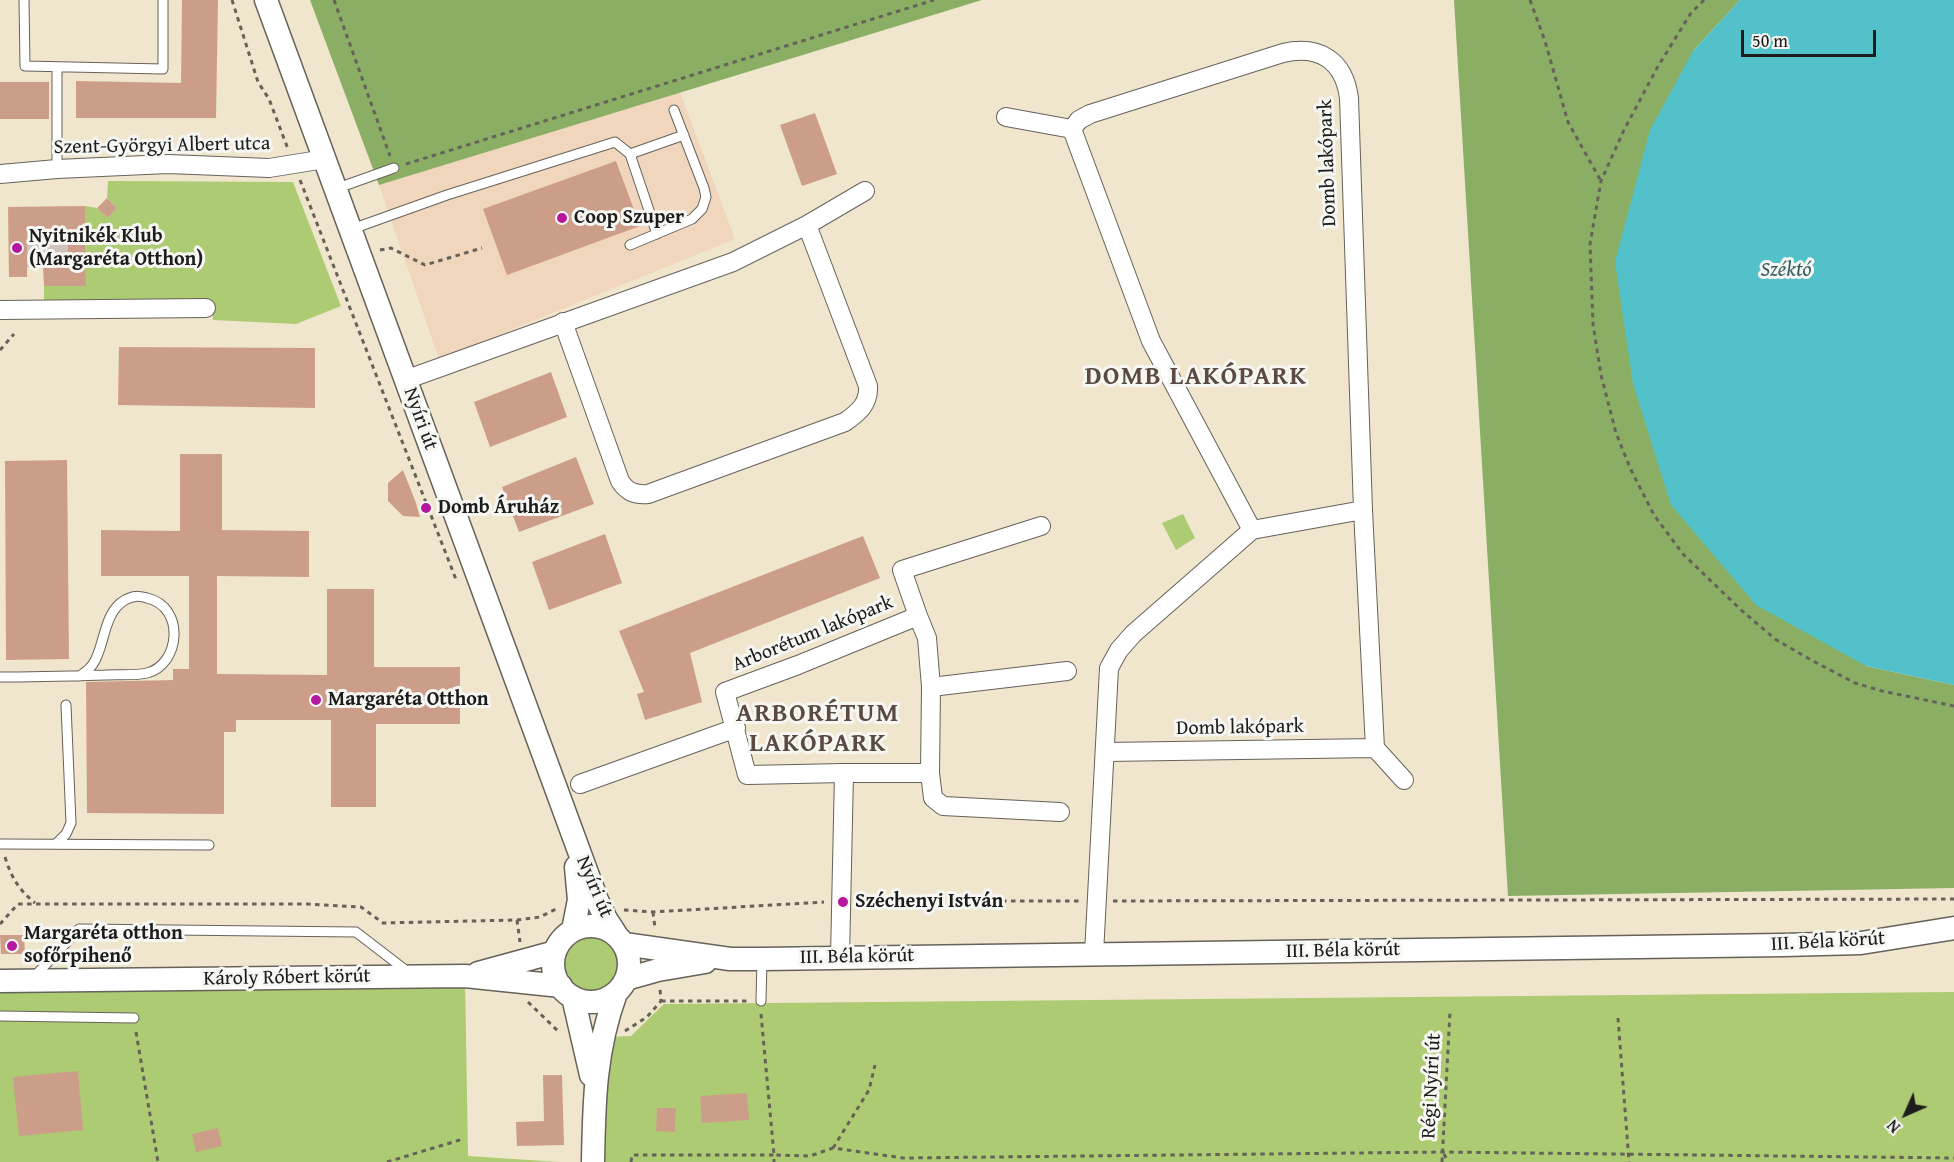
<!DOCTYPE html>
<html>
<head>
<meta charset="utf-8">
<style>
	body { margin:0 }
	#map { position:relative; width:1954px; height:1162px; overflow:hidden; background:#f0e5cd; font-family:"Gentium Book Plus",serif }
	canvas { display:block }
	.north { position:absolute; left:1876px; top:1084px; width:60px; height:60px; -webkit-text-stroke:4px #f6f6f2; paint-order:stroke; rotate:225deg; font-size:16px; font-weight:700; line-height:24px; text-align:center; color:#1c1c1c }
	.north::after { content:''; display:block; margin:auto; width:21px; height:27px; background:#1c1c1c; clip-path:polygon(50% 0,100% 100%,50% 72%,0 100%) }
	.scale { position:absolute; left:1741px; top:30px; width:135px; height:27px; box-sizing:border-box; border:3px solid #1c1c1c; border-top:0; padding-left:8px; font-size:18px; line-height:21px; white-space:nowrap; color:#1c1c1c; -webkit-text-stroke:4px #f6f6f2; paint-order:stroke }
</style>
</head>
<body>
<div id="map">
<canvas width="1954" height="1162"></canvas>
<div class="north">N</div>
<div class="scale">50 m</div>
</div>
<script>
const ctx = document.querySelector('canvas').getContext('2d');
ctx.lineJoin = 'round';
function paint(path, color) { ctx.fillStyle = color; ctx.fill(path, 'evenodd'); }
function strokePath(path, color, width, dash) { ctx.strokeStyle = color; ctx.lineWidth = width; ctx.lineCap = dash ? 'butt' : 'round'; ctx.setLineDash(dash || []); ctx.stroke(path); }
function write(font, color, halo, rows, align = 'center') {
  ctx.font = font + ' "Gentium Book Plus",serif'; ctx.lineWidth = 6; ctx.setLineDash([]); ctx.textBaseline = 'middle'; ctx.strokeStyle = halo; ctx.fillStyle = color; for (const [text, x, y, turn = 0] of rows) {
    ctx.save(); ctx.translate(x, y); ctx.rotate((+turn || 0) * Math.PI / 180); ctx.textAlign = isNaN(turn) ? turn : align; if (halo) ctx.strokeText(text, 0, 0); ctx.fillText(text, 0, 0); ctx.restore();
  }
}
paint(new Path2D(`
	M680,92L735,239L439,359L379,185Z`), '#f0d6bc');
paint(new Path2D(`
	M67,228L68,267H27V229Z`), '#cec2b9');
paint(new Path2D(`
	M108,181L293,182L341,306L296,324L213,320L212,303L44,305V286H86L85,206L97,208L108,218L117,208L107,198Z
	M1183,514L1195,538L1176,550L1162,523Z
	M563 964a29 29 0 1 1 58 0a29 29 0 1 1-58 0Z
	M465,976L468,1156L559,1162H0V981Z
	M1954,992V1162H599L608,1037L631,1036L664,1004Z`), '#adcb72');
paint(new Path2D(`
	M310,0H982L379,185Z
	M1454,0H1740L1693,51L1866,666L1954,685V888L1508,896Z`), '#8aaf64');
paint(new Path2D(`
	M1740,0H1954V685L1866,666L1756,605L1671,505L1633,384L1615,262L1650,130L1693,51Z`), '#53c1ca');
paint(new Path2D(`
	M182,0H218L216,118H76V81L181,83Z
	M0,82H49V119H0Z
	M815,113L837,174L802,186L780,125Z
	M616,161L640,226L507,275L483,209Z
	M107,198L117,208L108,218L97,208Z
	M85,206L86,286H44L43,267H68L67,228L27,229V277H9L8,207Z
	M119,347L315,348V408L118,405Z
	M551,372L567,417L490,447L474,402Z
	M180,454H222V530L309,531V577L217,576V674L327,675V589H374V667H460V724H376V807H331V720H236V732H224V814L87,813L86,682L173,680V669H189V576H101V530L180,531Z
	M576,457L594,504L519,532L502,487Z
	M67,460L69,659L6,660L5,461Z
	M403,470L416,503L420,517L403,516L388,501V483Z
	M605,534L622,583L549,610L532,562Z
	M863,536L880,578L690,653L702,702L645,720L637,694L644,692L619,631Z
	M0,935H24L25,954H1Z
	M78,1071L83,1130L19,1136L13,1077Z
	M543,1075H562L564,1145L517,1146L516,1122L544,1121Z
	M747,1093L749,1120L702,1123L700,1096Z
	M657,1108H676L675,1132L656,1131Z
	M218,1128L222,1146L196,1152L192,1134Z`), '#cc9e8a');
const service = new Path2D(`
	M24,0L25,66L163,69V0
	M630,154L657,234
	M57,169V67
	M335,189L394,168
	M352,229L447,195L615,142L630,154L684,135
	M630,245L692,219L702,209L706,197L704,188L674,110
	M0,677C35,677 70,676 105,675C118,674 134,676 147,673C180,665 186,607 147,598C138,596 134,595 125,600C103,612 105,647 93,664C90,669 85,672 80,676
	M0,844L209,845
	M56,844L66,834L71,823L66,705
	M34,977L79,929L356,932L408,972
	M761,1001L762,959
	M0,1016L134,1018`);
const minor = new Path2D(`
	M1006,117L1072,129
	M0,174L57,169L168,164L269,168L325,159
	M0,310L206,308
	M563,322L620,481C627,492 635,495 648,494L845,422C859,412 869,404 868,386L807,225
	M405,380L733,262L807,225L865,191
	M1252,530L1363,510
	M918,616L902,570L1041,526
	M931,687L1067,671
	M1375,748L1404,780
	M930,773L933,798L943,806L1060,812
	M580,784L736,728
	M1094,954L1109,668L1119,650L1133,634L1252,530L1151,341L1072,129L1079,120L1090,114L1283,53C1319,45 1344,60 1349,98L1363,510L1375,748L1106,752
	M840,957L844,773L747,775L725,692L798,665L918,616L927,638L931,687L930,773H844`);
const tertiary = new Path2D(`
	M266,0L597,900L606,919L617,936
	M553 964a38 38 0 1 1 76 0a38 38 0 1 1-76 0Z
	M573,930L579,900L576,867
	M624,944L730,959H762L1783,945L1861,943L1954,928
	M478,973L555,952
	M626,979L658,970L705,962
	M0,981L465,976L561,986
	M573,997L591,1075
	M593,1162C594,1102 595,1050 616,993`);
strokePath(service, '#66625a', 11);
strokePath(minor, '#66625a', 20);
strokePath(tertiary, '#66625a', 25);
strokePath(new Path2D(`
	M232,0L258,82L269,99L288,149
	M334,0L390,156
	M1530,0L1545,41L1568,122L1601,181
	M1704,0L1691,13L1657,68L1624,130L1601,181L1590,244L1593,324L1601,375L1616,433L1631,470L1654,515L1683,554L1740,609L1775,639L1813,661L1855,683L1882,691L1954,706
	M406,164L934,0
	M300,180L457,582
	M380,250L391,248L425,265L482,248
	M0,350L14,334
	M5,857C11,877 19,890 35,903
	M858,901H1079
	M1113,901L1954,899
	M624,910L653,912L824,902
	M653,912L655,928
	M517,920L520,942
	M0,924L18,904H307L361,907L383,923L517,920L540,917L556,909
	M661,1001H749
	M528,1002L560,1033
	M761,1014L774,1155L810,1156L833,1148L903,1158L1443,1152L1954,1158
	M1618,1018L1629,1162
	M625,1031L647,1017L661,1001L660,989
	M136,1032L158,1162
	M833,1148L869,1090L875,1065
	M1444,1154L1448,1162
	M387,1162L463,1139
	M631,1162L632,1155H774V1162
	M1442,1162L1450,1012`), '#66625a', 3, [4.5, 4.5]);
strokePath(service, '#fff', 9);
strokePath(minor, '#fff', 18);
strokePath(tertiary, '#fff', 22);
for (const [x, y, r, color] of [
	[562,218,6,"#b5179e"],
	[17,248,6,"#b5179e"],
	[426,508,6,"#b5179e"],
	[316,700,6,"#b5179e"],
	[843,902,6,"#b5179e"],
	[12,946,6,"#b5179e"]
]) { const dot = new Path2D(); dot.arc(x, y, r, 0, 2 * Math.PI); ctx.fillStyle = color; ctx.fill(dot); strokePath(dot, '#f6f6f2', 2); }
write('20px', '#1c1c1c', '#f6f6f2', [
	["Szent-Györgyi Albert utca",162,146,-1],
	["Domb lakópark",1328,163,-92],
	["Nyíri út",420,419,70],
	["Arborétum lakópark",813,634,-22],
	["Domb lakópark",1240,728,-1],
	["Nyíri út",594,887,67],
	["III. Béla körút",1828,942,-3],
	["III. Béla körút",1343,951,-1],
	["III. Béla körút",857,957,-1],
	["Károly Róbert körút",287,978,-1],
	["Régi Nyíri út",1432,1086,-87]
]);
write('bold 20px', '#1c1c1c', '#f6f6f2', [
	["Coop Szuper",574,218],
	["Nyitnikék Klub",29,237],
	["(Margaréta Otthon)",29,260],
	["Domb Áruház",438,508],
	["Margaréta Otthon",328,700],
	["Széchenyi István",855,902],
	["Margaréta otthon",24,934],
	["sofőrpihenő",24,957]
], 'left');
write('italic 21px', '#325e62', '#f6f6f2', [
	["Széktó",1786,271]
]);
ctx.letterSpacing = '1.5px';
write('bold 26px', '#5a4a42', '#f6f6f2', [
	["DOMB LAKÓPARK",1196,377],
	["ARBORÉTUM",818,714],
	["LAKÓPARK",818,744]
]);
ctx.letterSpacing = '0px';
</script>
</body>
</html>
